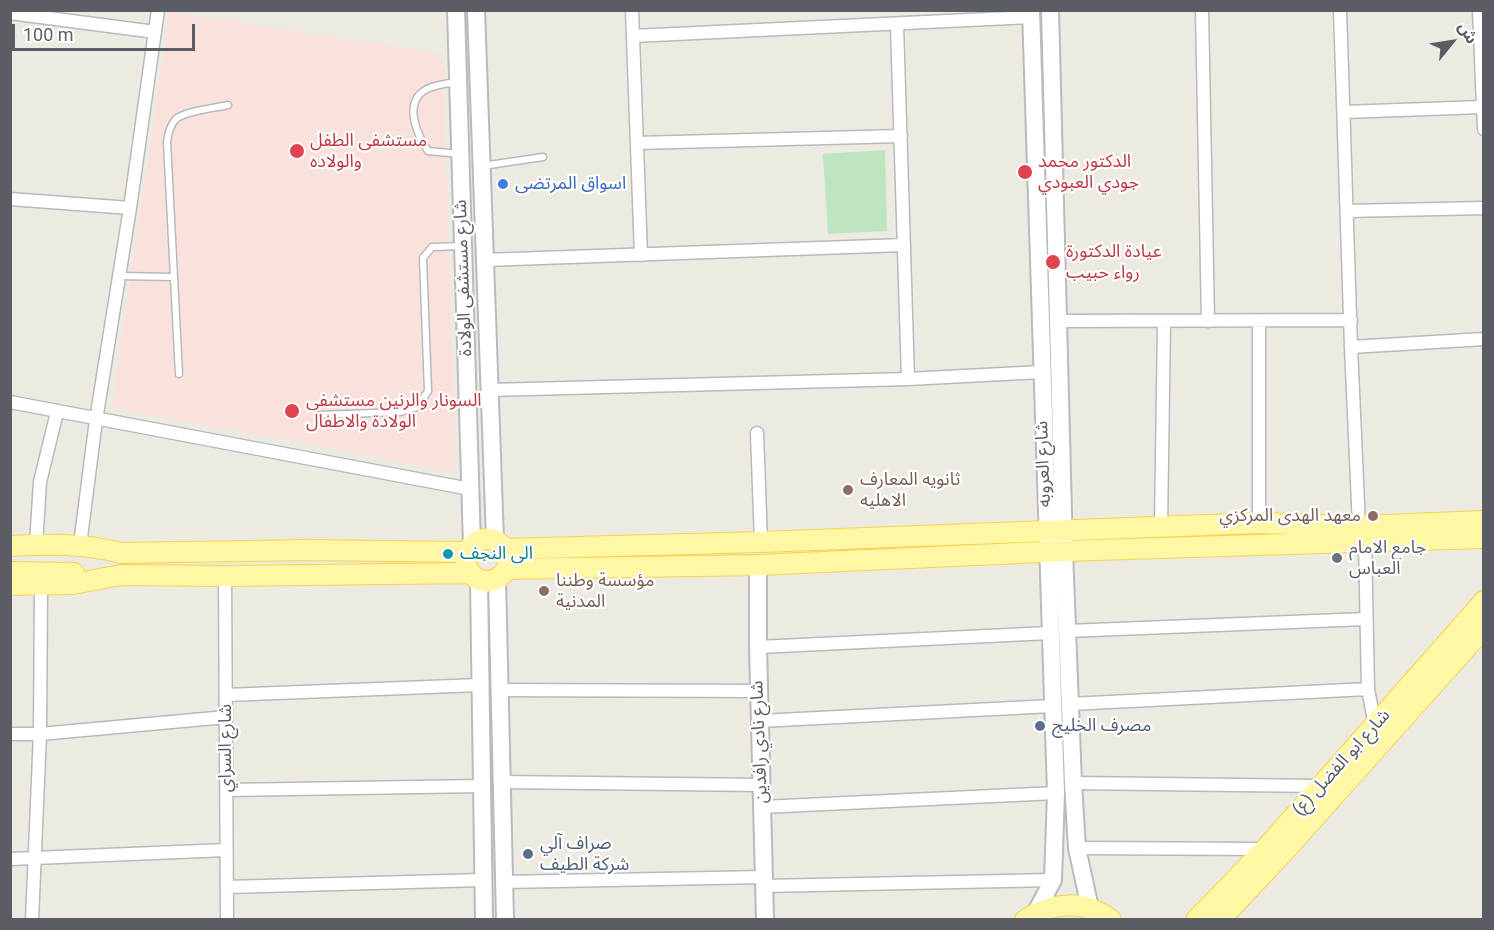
<!DOCTYPE html>
<html>
<head>
<meta charset="utf-8">
<style>
	body { margin:0 }
	#map { position:relative; width:1494px; height:930px; overflow:hidden; background:#edebe1; font-family:Roboto,"Noto Sans Arabic",sans-serif }
	canvas { display:block }
	.frame { position:absolute; inset:0; border:12px solid #5a5d63; pointer-events:none }
	.north { position:absolute; left:1422px; top:12px; width:60px; height:60px; -webkit-text-stroke:4px #fff; paint-order:stroke; rotate:60deg; font-size:16px; font-weight:700; line-height:24px; text-align:center; color:#5a5d63 }
	.north::after { content:''; display:block; margin:auto; width:21px; height:27px; background:#5a5d63; clip-path:polygon(50% 0,100% 100%,50% 72%,0 100%) }
	.scale { position:absolute; left:12px; top:24px; width:183px; height:27px; box-sizing:border-box; border:3px solid #5a5d63; border-top:0; padding-left:8px; font-size:18px; line-height:21px; white-space:nowrap; color:#5a5d63; -webkit-text-stroke:4px #fff; paint-order:stroke }
</style>
</head>
<body>
<div id="map">
<canvas width="1494" height="930"></canvas>
<div class="frame"></div>
<div class="north">ش</div>
<div class="scale">100 m</div>
</div>
<script>
const ctx = document.querySelector('canvas').getContext('2d');
ctx.lineJoin = 'round';
function paint(path, color) { ctx.fillStyle = color; ctx.fill(path, 'evenodd'); }
function strokePath(path, color, width, dash) { ctx.strokeStyle = color; ctx.lineWidth = width; ctx.lineCap = dash ? 'butt' : 'round'; ctx.setLineDash(dash || []); ctx.stroke(path); }
function write(font, color, halo, rows, align = 'center') {
  ctx.font = font + ' Roboto,"Noto Sans Arabic",sans-serif'; ctx.lineWidth = 4.5; ctx.setLineDash([]); ctx.textBaseline = 'middle'; ctx.strokeStyle = halo; ctx.fillStyle = color; for (const [text, x, y, turn = 0] of rows) {
    ctx.save(); ctx.translate(x, y); ctx.rotate((+turn || 0) * Math.PI / 180); ctx.textAlign = isNaN(turn) ? turn : align; if (halo) ctx.strokeText(text, 0, 0); ctx.fillText(text, 0, 0); ctx.restore();
  }
}
paint(new Path2D(`
	M170,11L442,55L456,472L112,407Z`), '#fbe1dc');
paint(new Path2D(`
	M885,150L887,231L828,234L823,154Z`), '#bde6c0');
const lane = new Path2D(`
	M457,82C446,84 430,85 421,93C405,108 418,136 428,151L460,154
	M482,166L543,157
	M119,276L174,277
	M179,374L167,142C168,134 170,125 176,119C185,111 215,108 228,105
	M319,415L400,412L417,407L428,391L423,258L432,247L462,246`);
const street = new Path2D(`
	M632,10L641,255
	M1202,10L1208,321
	M1340,10L1351,347L1359,526
	M1479,10L1484,129
	M10,13L155,32
	M897,25L908,379
	M633,36L1031,17
	M1344,112L1482,107
	M637,143L901,136
	M10,199L130,208
	M1347,211L1484,208
	M485,260L904,245
	M1058,321L1351,320
	M1259,321V523
	M1351,347L1484,339
	M490,390L908,379L1041,372
	M10,402L470,489
	M757,433L761,542
	M1161,527L1164,322
	M1365,542L1368,689L1375,726
	M36,544L40,482L57,412
	M80,545L96,420L130,208L158,10
	M225,576L227,920
	M1068,631L1365,619
	M758,647L1050,633
	M499,690L759,691
	M226,695L479,685
	M1070,704L1368,689
	M760,721L1052,706
	M10,734H40L226,717
	M501,782L761,785
	M1073,783L1321,786
	M227,790L481,786
	M762,807L1056,793
	M1077,848L1265,849
	M10,859L226,850
	M504,882L764,877
	M764,886L1053,880
	M227,887L482,880
	M32,920L40,734L41,585`);
const secondary = new Path2D(`
	M456,10L472,545
	M476,10L495,540
	M1031,10L1056,793L1053,880L1036,912
	M1050,10L1064,551L1073,783L1077,848L1090,908
	M758,565V647L765,920
	M497,579L505,920
	M479,581L484,920`);
const primary = new Path2D(`
	M466 560a21 21 0 1 1 42 0a21 21 0 1 1-42 0Z
	M10,546C48,544 84,543 121,553L309,550L467,552
	M505,549L761,542L1259,523L1359,526L1484,521
	M507,569L758,565L1064,551L1484,538
	M10,572L74,573
	M10,585L73,584L121,575L225,576L470,573
	M1025,920C1052,902 1084,899 1111,920
	M1196,920L1265,849L1484,601
	M1220,920L1282,854L1484,628`);
strokePath(lane, '#b7b9be', 9);
strokePath(street, '#b7b9be', 15);
strokePath(secondary, '#b7bac1', 20);
strokePath(primary, '#f4d253', 22);
strokePath(lane, '#fff', 6);
strokePath(street, '#fff', 12);
strokePath(secondary, '#fff', 16);
strokePath(primary, '#fff7a5', 20);
for (const [x, y, r, color] of [
	[297,151,8,"#e0444e"],
	[1025,172,8,"#e0444e"],
	[503,184,6,"#3f7fe0"],
	[1053,262,8,"#e0444e"],
	[292,411,8,"#e0444e"],
	[848,490,6,"#8d6e63"],
	[1373,516,6,"#8d6e63"],
	[448,554,6,"#0f9aa8"],
	[1337,558,6,"#6b7280"],
	[544,591,6,"#8d6e63"],
	[1040,726,6,"#5c6f8a"],
	[528,854,6,"#5c6f8a"]
]) { const dot = new Path2D(); dot.arc(x, y, r, 0, 2 * Math.PI); ctx.fillStyle = color; ctx.fill(dot); strokePath(dot, '#fff', 2); }
write('18px', '#be3a42', '#fff', [
	["مستشفى الطفل",310,141],
	["والولاده",310,162],
	["الدكتور محمد",1038,162],
	["جودي العبودي",1038,183],
	["عيادة الدكتورة",1066,252],
	["رواء حبيب",1066,273],
	["السونار والرنين مستشفى",306,401],
	["الولادة والاطفال",306,422]
], 'left');
write('18px', '#366cbe', '#fff', [
	["اسواق المرتضى",515,184]
], 'left');
write('18px', '#5a5d63', '#fff', [
	["شارع مستشفى الولادة",464,278,-92],
	["شارع العروبه",1044,464,-92],
	["شارع نادي رافدين",760,742,-92],
	["شارع السراي",226,748,-90],
	["شارع ابو الفضل (ع)",1342,763,-48]
]);
write('18px', '#785e54', '#fff', [
	["ثانويه المعارف",860,480],
	["الاهليه",860,501],
	["معهد الهدى المركزي",1361,516,"right"],
	["مؤسسة وطننا",556,581],
	["المدنية",556,602]
], 'left');
write('18px', '#5b616d', '#fff', [
	["جامع الامام",1349,548],
	["العباس",1349,569]
], 'left');
write('18px', '#0d838f', '#fff', [
	["الى النجف",460,554]
], 'left');
write('18px', '#4e5e75', '#fff', [
	["مصرف الخليج",1052,726],
	["صراف آلي",540,844],
	["شركة الطيف",540,865]
], 'left');
</script>
</body>
</html>
